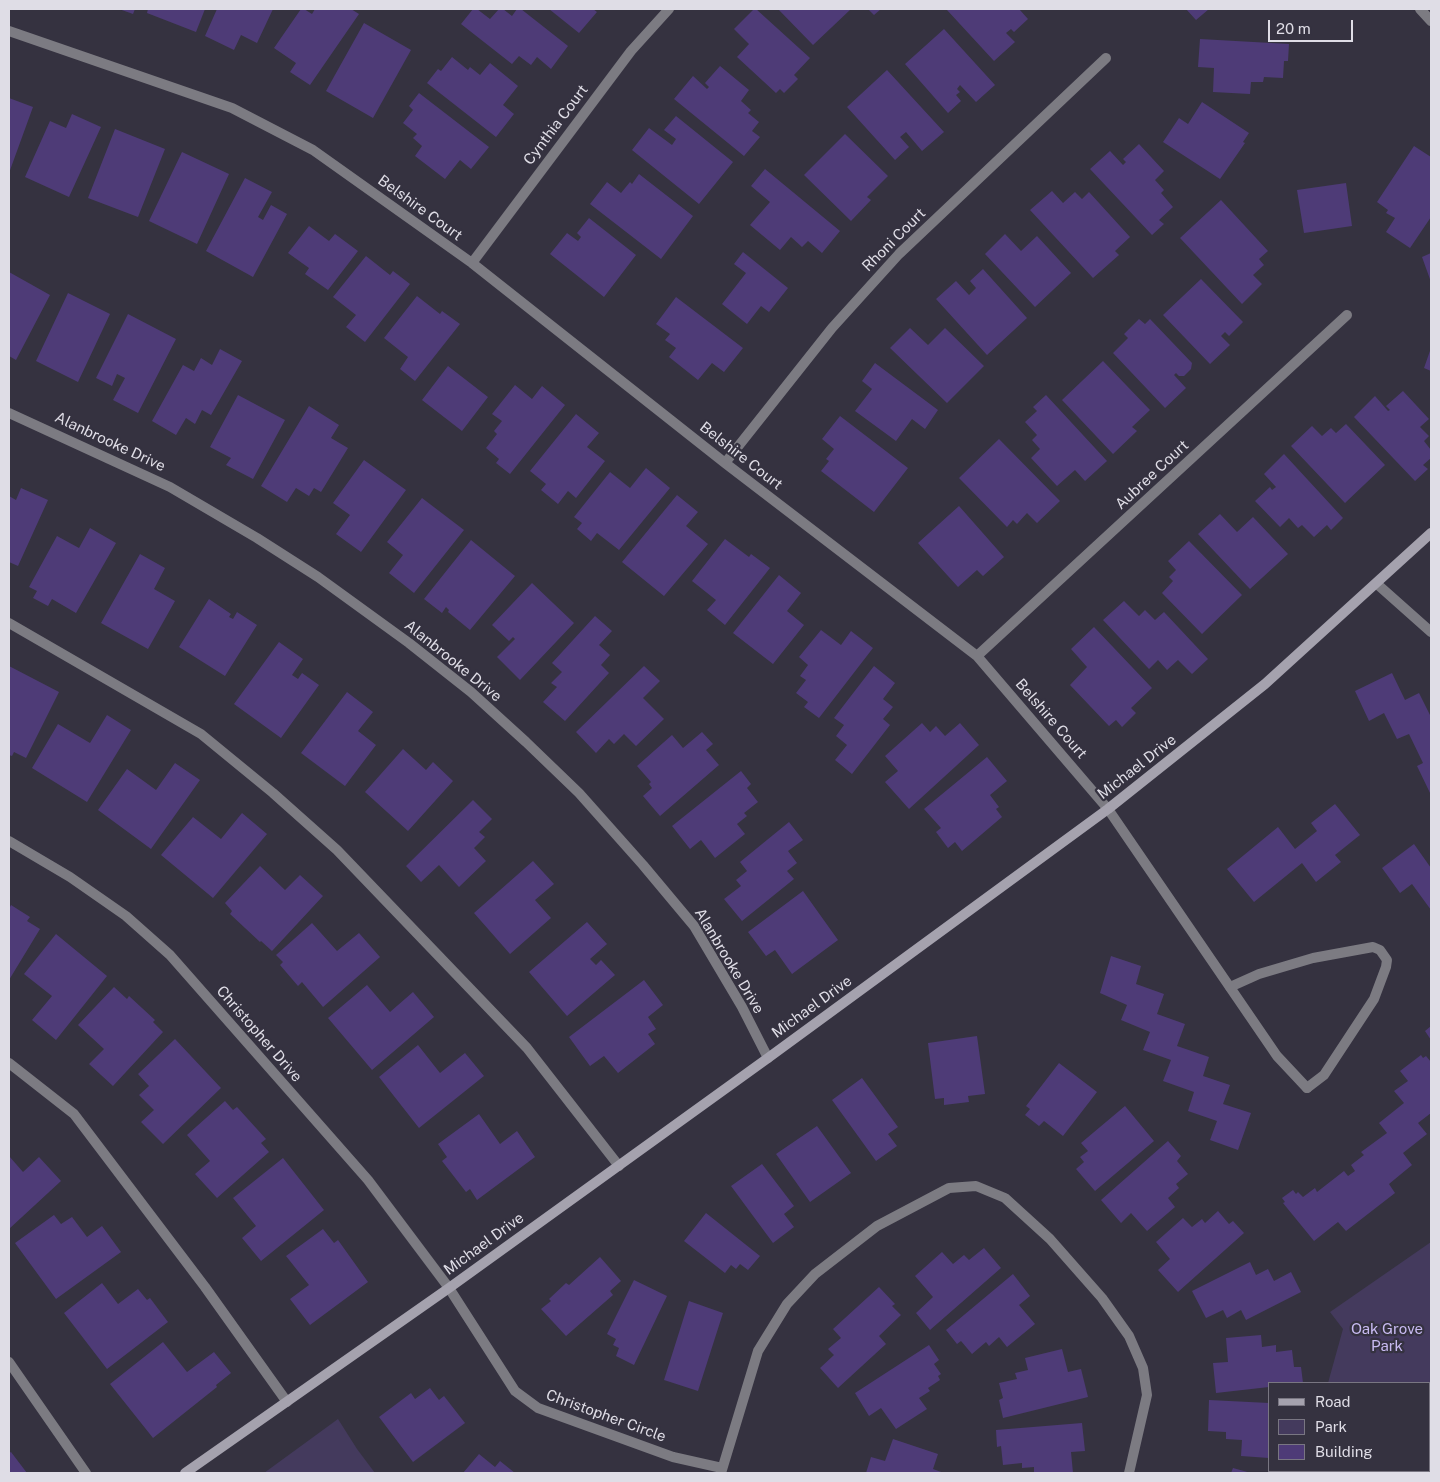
<!DOCTYPE html>
<html>
<head>
<meta charset="utf-8">
<style>
	body { margin:0 }
	#map { position:relative; width:1440px; height:1482px; overflow:hidden; background:#353240; font-family:"Public Sans",sans-serif }
	canvas { display:block }
	.frame { position:absolute; inset:0; border:10px solid #dfdde6; pointer-events:none }
	.legend { position:absolute; left:1268px; top:1382px; width:162px; height:90px; box-sizing:border-box; background:#353240; border:1px solid #797682; margin:0; padding:6px 9px; list-style:none; font-size:15px; color:#dfdde6 }
	.legend li { display:flex; align-items:center; gap:10px; height:25px }
	.legend b { width:25px; border:1px solid #797682 }
	.scale { position:absolute; left:1268px; top:20px; width:85px; height:22px; box-sizing:border-box; border:2px solid #dfdde6; border-top:0; padding-left:6px; font-size:15px; line-height:18px; white-space:nowrap; color:#dfdde6; -webkit-text-stroke:4px #353240; paint-order:stroke }
</style>
</head>
<body>
<div id="map">
<canvas width="1440" height="1482"></canvas>
<div class="frame"></div>
<ul class="legend">
<li><b style="height:6px;background:#a5a2ae"></b>Road</li>
<li><b style="height:14px;background:#443a5d"></b>Park</li>
<li><b style="height:14px;background:#4e3b77"></b>Building</li>
</ul>
<div class="scale">20 m</div>
</div>
<script>
const ctx = document.querySelector('canvas').getContext('2d');
ctx.lineJoin = 'round';
function paint(path, color) { ctx.fillStyle = color; ctx.fill(path, 'evenodd'); }
function strokePath(path, color, width, dash) { ctx.strokeStyle = color; ctx.lineWidth = width; ctx.lineCap = dash ? 'butt' : 'round'; ctx.setLineDash(dash || []); ctx.stroke(path); }
function write(font, color, halo, rows, align = 'center') {
  ctx.font = font + ' "Public Sans",sans-serif'; ctx.lineWidth = 4.5; ctx.setLineDash([]); ctx.textBaseline = 'middle'; ctx.strokeStyle = halo; ctx.fillStyle = color; for (const [text, x, y, turn = 0] of rows) {
    ctx.save(); ctx.translate(x, y); ctx.rotate((+turn || 0) * Math.PI / 180); ctx.textAlign = isNaN(turn) ? turn : align; if (halo) ctx.strokeText(text, 0, 0); ctx.fillText(text, 0, 0); ctx.restore();
  }
}
paint(new Path2D(`
	M1431,1242V1473H1302L1303,1471H1429V1383H1328L1343,1329L1330,1312Z
	M338,1419L357,1449L375,1473H264Z`), '#443a5d');
paint(new Path2D(`
	M119,9H135L133,14Z
	M148,9H205L196,32L147,13Z
	M217,9H273L257,43L241,35L234,50L205,36Z
	M301,9H304L312,14L315,9H351L359,14L310,85L290,72L296,63L274,48Z
	M473,9H477L490,19L499,9H503L512,16L517,9H521L568,46L551,69L537,57L531,65L519,56L512,64L461,24Z
	M549,9H593L597,12L579,33Z
	M754,9H756L810,58L794,75L798,79L784,93L780,89L776,93L737,57L749,44L734,29Z
	M778,9H851L813,45Z
	M868,9H881L874,15Z
	M948,9H1019L1028,19L1014,32L1011,29L1006,33L1015,42L994,61L947,10Z
	M1186,9H1209L1196,20Z
	M364,23L411,50L373,118L326,91Z
	M944,29L995,85L976,102L960,85L957,89L960,92L956,95L961,101L948,113L905,64Z
	M1200,39L1289,44L1288,61H1284L1283,78L1264,77L1263,82H1251L1250,94L1213,92L1214,68L1198,67Z
	M452,57L468,70L470,67L480,75L490,63L518,86L503,105L514,114L496,137L427,83L438,69L441,71Z
	M720,66L749,90L741,101L751,110L748,113L759,122L752,131L760,137L744,156L674,99L693,76L707,89L709,87L705,83Z
	M887,70L944,132L922,151L906,132L900,137L909,147L895,160L847,107Z
	M419,93L489,147L471,169L460,160L445,179L415,156L422,146L413,138L417,134L403,123L413,110L409,106Z
	M9,98L33,107L9,173Z
	M1202,102L1249,133L1243,142L1245,143L1220,179L1163,142L1179,118L1188,124Z
	M72,114L101,127L69,197L25,177L50,121L66,128Z
	M676,116L733,162L699,204L632,150L649,128L672,145L676,139L664,130Z
	M115,129L165,149L138,217L88,198Z
	M845,134L888,176L867,197L871,200L851,221L804,175Z
	M1139,144L1164,171L1155,180L1164,190L1161,193L1173,207L1159,220L1164,224L1152,235L1090,169L1110,151L1123,165L1126,162L1123,159Z
	M1414,146L1431,157V217L1410,248L1386,232L1395,218L1386,213L1388,210L1377,202Z
	M182,152L229,174L197,244L149,221Z
	M765,169L840,231L822,253L808,241L802,247L791,237L780,250L750,225L770,202L751,186Z
	M639,174L693,216L661,259L590,204L607,182L621,193L630,182L632,184Z
	M245,178L272,192L258,217L263,220L271,205L287,214L253,277L206,251Z
	M1346,183L1352,226L1304,233L1297,190Z
	M1052,191L1063,203L1075,192L1082,199L1089,192L1130,237L1115,251L1119,255L1093,278L1030,210Z
	M1221,200L1268,251L1259,259L1264,265L1253,275L1262,284L1242,304L1180,238Z
	M589,218L636,255L604,297L550,254L567,233L578,241L581,237L577,233Z
	M309,226L329,241L335,234L358,251L328,290L305,274L309,268L288,253Z
	M1005,234L1021,251L1037,236L1071,273L1035,307L985,254Z
	M743,252L788,288L769,312L761,306L747,324L722,304L746,273L734,264Z
	M1431,253V282L1422,257Z
	M366,256L390,275L393,271L410,284L365,342L346,327L356,315L333,297Z
	M983,269L1027,318L987,355L936,299L956,281L969,295L976,288L970,281Z
	M9,272L50,295L16,360L9,356Z
	M1201,279L1243,322L1229,336L1225,332L1221,336L1230,345L1210,364L1163,315Z
	M68,293L110,314L78,382L36,361Z
	M417,296L440,314L442,311L460,324L415,381L400,369L408,357L384,338Z
	M676,297L743,348L724,372L712,363L698,380L669,357L676,348L665,340L670,334L656,324Z
	M128,314L176,339L138,413L113,400L125,378L117,374L112,386L96,378Z
	M1139,319L1145,324L1150,319L1192,363L1191,369L1184,376H1179L1176,373L1174,375L1186,388L1165,408L1113,353L1128,338L1124,334Z
	M910,328L928,345L945,328L984,366L947,403L890,348Z
	M1431,348V371L1424,368Z
	M220,349L242,361L211,415L202,410L195,424L186,418L176,435L152,421L183,365L194,371L201,358L212,365Z
	M1103,361L1150,410L1132,427L1137,431L1113,454L1062,400Z
	M875,363L938,410L925,429L912,419L896,441L855,411L872,389L862,381Z
	M448,366L488,397L462,431L422,400Z
	M515,385L532,399L542,386L565,405L510,474L496,463L499,459L486,448L497,434L494,431L502,421L492,414Z
	M1403,391L1429,419L1420,427L1429,436L1424,441L1431,450V458L1423,465L1428,469L1415,481L1354,417L1375,396L1388,411L1390,410L1386,406Z
	M238,395L285,420L253,479L226,465L231,458L210,447Z
	M1046,395L1107,461L1085,481L1075,470L1057,486L1031,458L1040,449L1032,440L1037,435L1025,422L1037,411L1033,407Z
	M309,406L339,425L331,438L348,448L321,492L314,488L309,496L296,488L287,502L261,486Z
	M576,414L599,433L587,447L605,461L576,498L568,491L558,504L541,490L546,484L530,471Z
	M840,416L908,468L874,512L821,471L829,461L826,459L834,449L822,439Z
	M1346,424L1385,465L1345,503L1291,446L1312,426L1322,436L1331,428L1336,433Z
	M999,439L1060,501L1037,523L1027,513L1017,524L1013,520L1007,527L959,478Z
	M1284,454L1343,518L1331,530L1327,525L1314,537L1302,525L1298,528L1289,518L1280,527L1255,501L1270,487L1272,490L1276,487L1264,474Z
	M364,460L406,490L361,552L336,534L350,515L333,503Z
	M646,468L670,488L619,550L597,533L591,541L577,529L582,523L574,517L610,472L630,488Z
	M21,488L48,500L18,566L9,562V496L16,500Z
	M677,495L698,512L686,526L708,544L664,596L622,562Z
	M422,498L464,530L414,593L389,573L403,555L387,542Z
	M959,506L1004,557L983,576L977,570L958,587L918,543Z
	M1220,514L1237,532L1253,517L1288,554L1250,589L1198,534Z
	M90,528L116,543L76,613L52,599L48,606L33,598L37,591L29,587L57,536L79,548Z
	M725,539L749,557L751,554L770,568L725,625L707,610L716,600L692,581Z
	M471,540L515,576L470,630L448,612L449,610L446,607L442,613L424,599Z
	M1189,541L1242,595L1202,634L1162,593L1173,581L1169,577L1176,570L1168,561Z
	M140,554L165,568L154,589L175,601L148,649L101,623Z
	M779,575L801,593L787,611L804,625L773,664L733,633Z
	M532,583L574,623L520,680L497,657L515,639L513,637L509,641L492,625Z
	M209,599L231,614L229,617L233,619L237,612L257,625L225,676L179,647Z
	M1124,601L1139,616L1145,610L1155,620L1164,612L1208,659L1192,674L1178,660L1167,670L1158,660L1149,669L1103,620Z
	M595,616L612,631L599,645L610,655L601,665L609,673L565,721L543,702L557,687L551,683L562,672L552,663Z
	M1094,627L1152,688L1131,708L1136,713L1122,727L1116,720L1109,726L1070,685L1087,667L1071,649Z
	M821,630L841,645L851,631L873,648L819,718L804,707L808,702L796,693L806,680L800,676L808,665L799,657Z
	M279,642L303,659L292,675L298,679L302,673L319,685L281,738L234,704Z
	M9,666L59,692L26,758L14,752L12,756L9,755Z
	M644,666L660,681L643,698L664,719L636,746L624,734L614,744L609,739L596,753L576,732Z
	M874,666L895,683L883,699L893,707L883,719L890,725L852,774L835,760L847,745L836,736L844,725L834,718Z
	M1392,673L1405,700L1419,693L1431,717V795L1417,766L1423,763L1409,734L1397,739L1384,713L1369,721L1355,691Z
	M347,692L373,712L358,731L376,745L345,786L301,753Z
	M107,715L131,730L87,802L32,768L58,724L90,743Z
	M922,723L930,732L936,726L945,736L960,723L979,745L909,809L885,782L898,771L885,756Z
	M702,732L713,744L706,750L719,765L660,816L643,796L652,788L649,784L651,782L637,766L672,735L683,748Z
	M403,749L426,770L433,762L453,781L408,831L365,792Z
	M987,757L1007,781L990,795L999,807L996,809L1002,817L962,851L955,842L948,848L936,832L941,828L924,809Z
	M175,763L200,780L151,849L98,810L127,769L156,790Z
	M741,771L751,784L747,788L758,802L744,813L747,816L737,824L745,834L715,858L701,840L690,849L672,826Z
	M473,800L492,819L479,832L485,837L474,848L486,861L459,887L439,865L421,882L406,866Z
	M1335,804L1360,835L1335,855L1341,862L1316,882L1302,863L1254,902L1227,869L1278,827L1295,849L1317,831L1311,823Z
	M242,813L267,834L213,898L161,855L193,817L221,839Z
	M789,822L803,840L788,851L797,863L787,871L794,879L742,921L724,899L741,886L736,880L747,871L740,862Z
	M1414,844L1431,868V910L1412,884L1400,893L1382,868Z
	M533,861L554,884L535,900L551,918L510,954L474,913Z
	M260,866L285,890L300,875L323,896L272,951L261,941L260,942L230,914L232,911L225,903Z
	M803,891L838,940L792,974L775,950L766,956L748,932Z
	M11,905L30,917L27,921L40,929L9,980V909Z
	M587,922L607,944L590,959L596,965L601,960L615,975L567,1016L529,972Z
	M312,923L337,951L359,933L380,957L323,1007L302,982L298,986L280,965L283,962L276,955Z
	M56,934L107,976L56,1040L32,1020L52,996L24,974Z
	M1111,956L1141,966L1136,984L1164,994L1157,1014L1185,1024L1177,1046L1209,1057L1203,1076L1230,1085L1223,1104L1251,1113L1238,1150L1210,1140L1217,1121L1188,1111L1194,1092L1163,1081L1171,1060L1143,1050L1150,1032L1121,1020L1127,1005L1100,993Z
	M644,980L663,1005L648,1017L656,1029L648,1034L655,1044L618,1073L604,1056L590,1066L569,1037Z
	M367,985L390,1012L413,992L434,1017L372,1070L328,1018Z
	M114,987L127,999L129,996L155,1020L153,1022L163,1032L113,1086L89,1064L104,1049L78,1025Z
	M1431,1026V1040L1425,1031Z
	M977,1036L985,1094L968,1096L969,1102L944,1105V1098L935,1099L928,1043Z
	M175,1039L221,1088L163,1144L141,1122L154,1110L139,1095L149,1086L138,1074Z
	M418,1045L440,1073L465,1053L484,1076L419,1128L379,1077Z
	M1421,1055L1423,1058L1426,1056L1431,1062V1113L1418,1123L1427,1134L1403,1153L1412,1165L1389,1184L1395,1193L1346,1231L1338,1222L1314,1241L1283,1203L1285,1202L1282,1198L1293,1190L1296,1194L1298,1192L1303,1197L1315,1188L1317,1192L1344,1171L1348,1176L1355,1171L1351,1165L1364,1155L1361,1152L1387,1133L1379,1123L1404,1103L1394,1091L1408,1081L1400,1071Z
	M1059,1063L1097,1092L1063,1136L1044,1121L1039,1126L1025,1115L1030,1109L1026,1106Z
	M862,1078L898,1127L888,1134L897,1146L876,1161L832,1100Z
	M225,1101L233,1110L237,1107L266,1139L261,1143L269,1152L217,1198L195,1174L210,1161L187,1135Z
	M1125,1106L1154,1141L1095,1191L1076,1169L1084,1162L1080,1157L1088,1151L1081,1143Z
	M479,1114L500,1144L517,1131L535,1157L477,1200L470,1189L466,1192L442,1161L447,1157L438,1144Z
	M817,1126L851,1173L810,1202L776,1154Z
	M1168,1141L1181,1156L1177,1161L1188,1174L1176,1184L1179,1188L1168,1198L1175,1207L1147,1231L1131,1213L1121,1223L1101,1200Z
	M9,1156L23,1172L39,1157L61,1181L9,1229Z
	M283,1158L324,1210L261,1261L242,1238L256,1226L233,1198Z
	M762,1164L794,1206L784,1214L794,1227L773,1243L731,1186Z
	M1218,1211L1229,1224L1233,1221L1244,1233L1178,1292L1158,1270L1170,1259L1156,1242L1183,1218L1192,1227L1202,1219L1205,1223Z
	M706,1213L760,1256L748,1270L740,1264L736,1269L731,1265L725,1273L684,1241Z
	M54,1215L61,1224L72,1217L87,1237L102,1226L121,1252L56,1299L15,1243Z
	M323,1229L334,1243L338,1240L368,1282L310,1325L290,1299L309,1285L286,1256Z
	M984,1248L1001,1268L930,1330L916,1313L933,1297L915,1276L942,1252L953,1264L964,1255L969,1260Z
	M600,1257L621,1281L610,1291L613,1295L566,1336L541,1309L551,1301L549,1299L566,1283L569,1285Z
	M1250,1262L1256,1275L1268,1269L1274,1281L1291,1272L1301,1292L1246,1320L1241,1310L1227,1318L1223,1310L1206,1318L1192,1291Z
	M1013,1274L1030,1296L1019,1305L1035,1324L1007,1347L999,1337L989,1346L986,1342L972,1354L961,1341L957,1344L946,1330Z
	M634,1280L667,1296L634,1365L616,1356L619,1348L613,1345L616,1339L607,1334Z
	M102,1283L118,1304L138,1289L147,1300L150,1298L168,1322L107,1369L64,1313Z
	M879,1287L895,1304L892,1306L901,1315L879,1336L886,1344L838,1388L820,1368L834,1355L828,1349L841,1338L833,1329Z
	M689,1301L723,1313L698,1391L664,1380Z
	M1261,1335L1262,1347L1276,1345V1352L1292,1350L1294,1367H1301L1303,1383H1269V1387L1216,1393L1213,1363L1228,1362L1226,1338Z
	M163,1342L187,1372L214,1352L231,1373L216,1385L217,1387L153,1438L110,1384Z
	M929,1345L939,1360L934,1364L941,1374L938,1376L940,1380L928,1388L930,1391L919,1398L927,1409L896,1429L881,1408L869,1416L855,1393Z
	M1062,1349L1068,1372L1081,1369L1088,1397L1003,1418L999,1400L1003,1398L999,1383L1017,1379L1015,1373L1028,1370L1025,1358Z
	M430,1388L439,1400L444,1396L465,1423L413,1462L379,1417L411,1393L415,1399Z
	M1209,1400L1269,1403V1458L1241,1456L1242,1440L1226,1439V1432L1208,1431Z
	M1082,1423L1085,1451L1071,1452L1073,1473H1034V1467L1022,1468V1463L1003,1465L1001,1446L997,1447L996,1430Z
	M893,1439L938,1454L933,1469L944,1473H866L871,1457L885,1461Z
	M11,1452L27,1473H9V1453Z
	M479,1454L495,1467L500,1461L515,1473H463Z
	M1233,1468L1251,1473H1231Z`), '#4e3b77');
strokePath(new Path2D(`
	M1420,9L1431,21
	M9,623L201,734L273,793L337,850L527,1048L619,1166
	M1230,987L1259,974L1313,958L1373,947L1380,950L1387,960L1386,967L1374,999L1324,1075L1307,1088
	M9,1063L74,1114L205,1287L287,1402`), '#7c7b82', 10);
strokePath(new Path2D(`
	M9,31L232,108L313,150L472,263L725,463L977,656L1108,809L1277,1056L1307,1088
	M472,263L631,51L669,9
	M9,413L170,487L257,538L318,577L409,643L471,692L526,742L579,793L643,865L694,926L742,1007L768,1058
	M725,463L832,328L899,254L1106,58
	M1377,584L1431,632
	M977,656L1347,315
	M9,841L70,877L126,916L170,955L368,1180L449,1288L515,1391L538,1408L673,1457L722,1468
	M9,1362L86,1473
	M721,1473L758,1351L787,1304L815,1274L877,1226L949,1188L976,1186L1005,1198L1050,1239L1102,1298L1129,1336L1143,1368L1147,1395L1129,1473`), '#7c7b82', 10);
strokePath(new Path2D(`
	M185,1473L449,1288L768,1058L1108,809L1265,684L1431,533`), '#a5a2ae', 10);
write('15px', '#dfdde6', '#353240', [
	["Cynthia Court",556,125,-53],
	["Belshire Court",420,208,36],
	["Rhoni Court",894,240,-45],
	["Alanbrooke Drive",110,442,25],
	["Belshire Court",741,456,38],
	["Aubree Court",1152,475,-43],
	["Alanbrooke Drive",453,661,39],
	["Belshire Court",1051,719,49],
	["Michael Drive",1137,767,-38],
	["Alanbrooke Drive",729,961,59],
	["Michael Drive",812,1007,-36],
	["Christopher Drive",259,1034,49],
	["Michael Drive",484,1244,-36],
	["Christopher Circle",606,1416,20]
]);
write('15px', '#c8baf1', '#353240', [
	["Oak Grove",1387,1329],
	["Park",1387,1346]
]);
</script>
</body>
</html>
